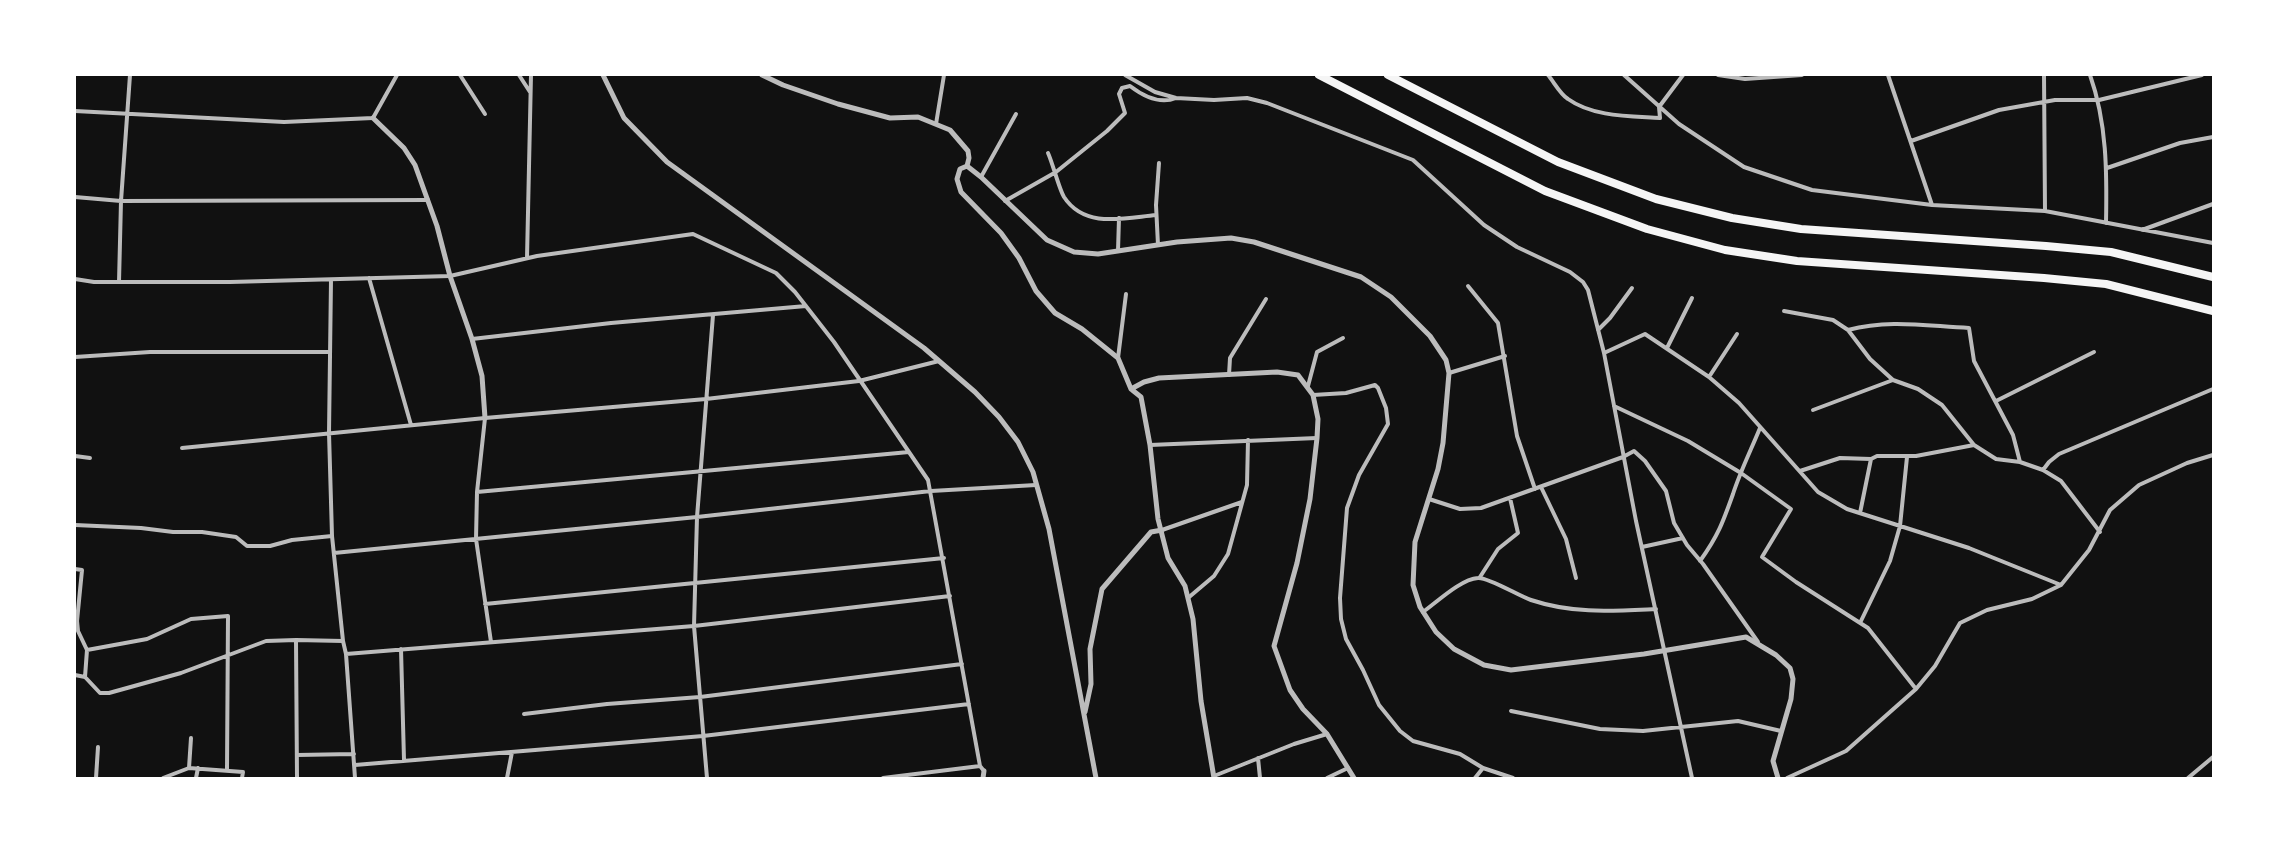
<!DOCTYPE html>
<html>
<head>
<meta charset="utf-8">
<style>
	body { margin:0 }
	#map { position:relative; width:2288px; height:853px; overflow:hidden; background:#111; font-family:"Fira Sans Condensed",sans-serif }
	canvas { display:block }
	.frame { position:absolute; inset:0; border:76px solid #fff; pointer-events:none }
</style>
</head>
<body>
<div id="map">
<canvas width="2288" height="853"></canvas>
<div class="frame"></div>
</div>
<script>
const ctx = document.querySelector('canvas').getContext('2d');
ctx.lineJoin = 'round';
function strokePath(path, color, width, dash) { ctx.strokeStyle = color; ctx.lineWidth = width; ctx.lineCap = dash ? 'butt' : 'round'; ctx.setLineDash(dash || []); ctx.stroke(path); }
strokePath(new Path2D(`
	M460,75L485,114
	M519,75L530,92
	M1125,75L1155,92L1176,98L1214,100L1247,98L1267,103L1413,160L1484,225L1517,247L1570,272L1583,282L1588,290L1604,353L1636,521L1692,778
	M1548,75C1554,82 1560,94 1568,99C1593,117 1630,116 1660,118L1659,107L1683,75
	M1624,75L1679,124L1744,167L1812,190L1932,205L2045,211L2213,243
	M1718,75L1745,79L1802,75
	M1888,75L1932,205
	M2044,75L2045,211
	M2090,75C2107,123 2107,173 2106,223
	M75,111L284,122L373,118L397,75
	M936,124L944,75
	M1911,141L1999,110L2055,100H2099L2202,75
	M1048,153C1053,164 1059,189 1064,197C1085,229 1124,218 1156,215
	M2107,168L2180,143L2213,137
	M981,177L1016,114
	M75,197L121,201L428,200
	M1005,201L1056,172L1107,131L1125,113L1119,94L1122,88L1130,86C1143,96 1159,105 1176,98
	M2142,230L2213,204
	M1158,245L1156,205L1159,163
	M1118,251L1119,218
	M527,258L531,75
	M369,278L411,425
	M75,279L94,282H230L450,276L537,256L693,234L776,273L795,292L834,342L928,480L980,766L984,771
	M331,280L329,433L332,536L343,641L346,654L355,778
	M119,282L121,201L130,75
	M1468,286L1498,323L1517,436L1535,489
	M1784,311L1833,320L1848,330L1870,359L1893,380L1918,389L1942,405L1974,445L1996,459L2020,462L2043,470L2061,481L2100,532
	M1598,330L1610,318L1632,288
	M1848,330C1889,319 1926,326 1969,328L1974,361L2013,435L2020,462
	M472,339L611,323L806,306
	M1667,348L1692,298
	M1604,353L1645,334L1709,377L1739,403L1818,492L1847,509L1969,548L2061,585
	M75,357L150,352H330
	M1118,358L1126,294
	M1449,373L1505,356
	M1229,375L1230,358L1266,299
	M1709,377L1737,334
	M1308,386L1317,352L1343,338
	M1313,395L1346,393L1375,385L1378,388L1386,408L1388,424L1359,475L1347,508L1340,598L1341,619L1346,639L1363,670L1379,705L1400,731L1413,741L1460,754L1483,768L1513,778
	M1996,401L2094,352
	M1614,406L1688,441L1741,473L1791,509L1762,557L1796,582L1868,628L1916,689
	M1813,410L1893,380
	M485,418L477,492L476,539L491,642
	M1150,445L1317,438
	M182,448L485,418L706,399L859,381L939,361
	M75,456L90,458
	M2043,470L2049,462L2059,454L2213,389
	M1800,471L1840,458L1871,459L1877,456H1916L1974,445
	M1541,487L1566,539L1576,578
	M477,492L909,452
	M1429,499L1460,509L1481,508L1623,457L1634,451L1645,461L1666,491L1674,523L1687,545L1703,564L1758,642
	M1860,513L1871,459
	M75,525L141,528L173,532H202L236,537L247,546H270L292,540L332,536
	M1162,530L1242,502
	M1642,547L1683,538
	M334,553L697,517L931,491L1036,485
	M1700,561C1718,536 1723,522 1733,494C1740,472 1751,450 1760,428
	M75,569L82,570L77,621L78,631L87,650L85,677
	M1480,577L1498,549L1518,533L1510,498
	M1188,598L1214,576L1228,554L1247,485L1248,440
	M485,604L944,558
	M1423,612C1437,602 1461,579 1478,578C1488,577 1519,596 1531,600C1573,614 1612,611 1656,609
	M1860,623L1890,561L1900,526L1907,457
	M296,640L297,778
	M401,649L404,760
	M87,650L147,639L191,619L228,616L227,770
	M346,654L694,626L950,596
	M75,675L85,677L100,693H109L181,673L266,641L296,640L343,641
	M1511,711L1600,729L1643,731L1738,721L1781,731
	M524,714L607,704L700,697L962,664
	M297,755L354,754
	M1258,758L1260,778
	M355,765L703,736L969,704
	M189,768L191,738
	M1214,776L1294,744L1327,734
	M96,778L98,747
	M163,778L189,768L243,772L242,778
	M196,778L198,768
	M507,778L512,752
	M707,778L694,626L697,517L713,315
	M883,778L980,766
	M1327,778L1348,768
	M1475,778L1483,768
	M1787,778L1846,751L1916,689L1935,666L1960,623L1987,610L2032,599L2061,585L2089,550L2110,510L2139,485L2187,463L2213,455
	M2188,778L2213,757`), '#bcbcbc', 4);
strokePath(new Path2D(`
	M603,75L624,118L667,162L924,348L975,392L999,417L1018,442L1033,472L1049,529L1096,778
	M762,75L783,85L838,104L890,118L918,117L950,130L968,151L969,158L967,166L960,169L957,179L961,192L1001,233L1019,258L1036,291L1055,313L1082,329L1118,358L1131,389L1141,397L1150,445L1158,519L1168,558L1185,586L1193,619L1201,701L1214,778
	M373,118L404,148L415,165L437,226L450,276L472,339L482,376L485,418
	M967,166L981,177L1047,240L1074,252L1098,254L1177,242L1231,238L1254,242L1361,277L1391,297L1430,336L1446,360L1449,373L1443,443L1438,469L1415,542L1413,585L1420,607L1436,632L1454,649L1484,665L1511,670L1644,654L1746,637L1776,655L1790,668L1793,679L1791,699L1773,761L1778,778
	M1131,389L1144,382L1159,378L1277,372L1298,375L1313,395L1318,419L1317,438L1310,499L1297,563L1274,646L1290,690L1303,709L1327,734L1354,778
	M1085,712L1091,684L1090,649L1102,589L1151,532L1162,530
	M983,778L984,771`), '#bcbcbc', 5);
strokePath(new Path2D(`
	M1319,75L1545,191L1647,229L1725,250L1797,261L2044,278L2106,284L2213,311
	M1388,75L1558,162L1656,199L1732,218L1801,229L2046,246L2111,252L2213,277`), '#f5f5f5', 8);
</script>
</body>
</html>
